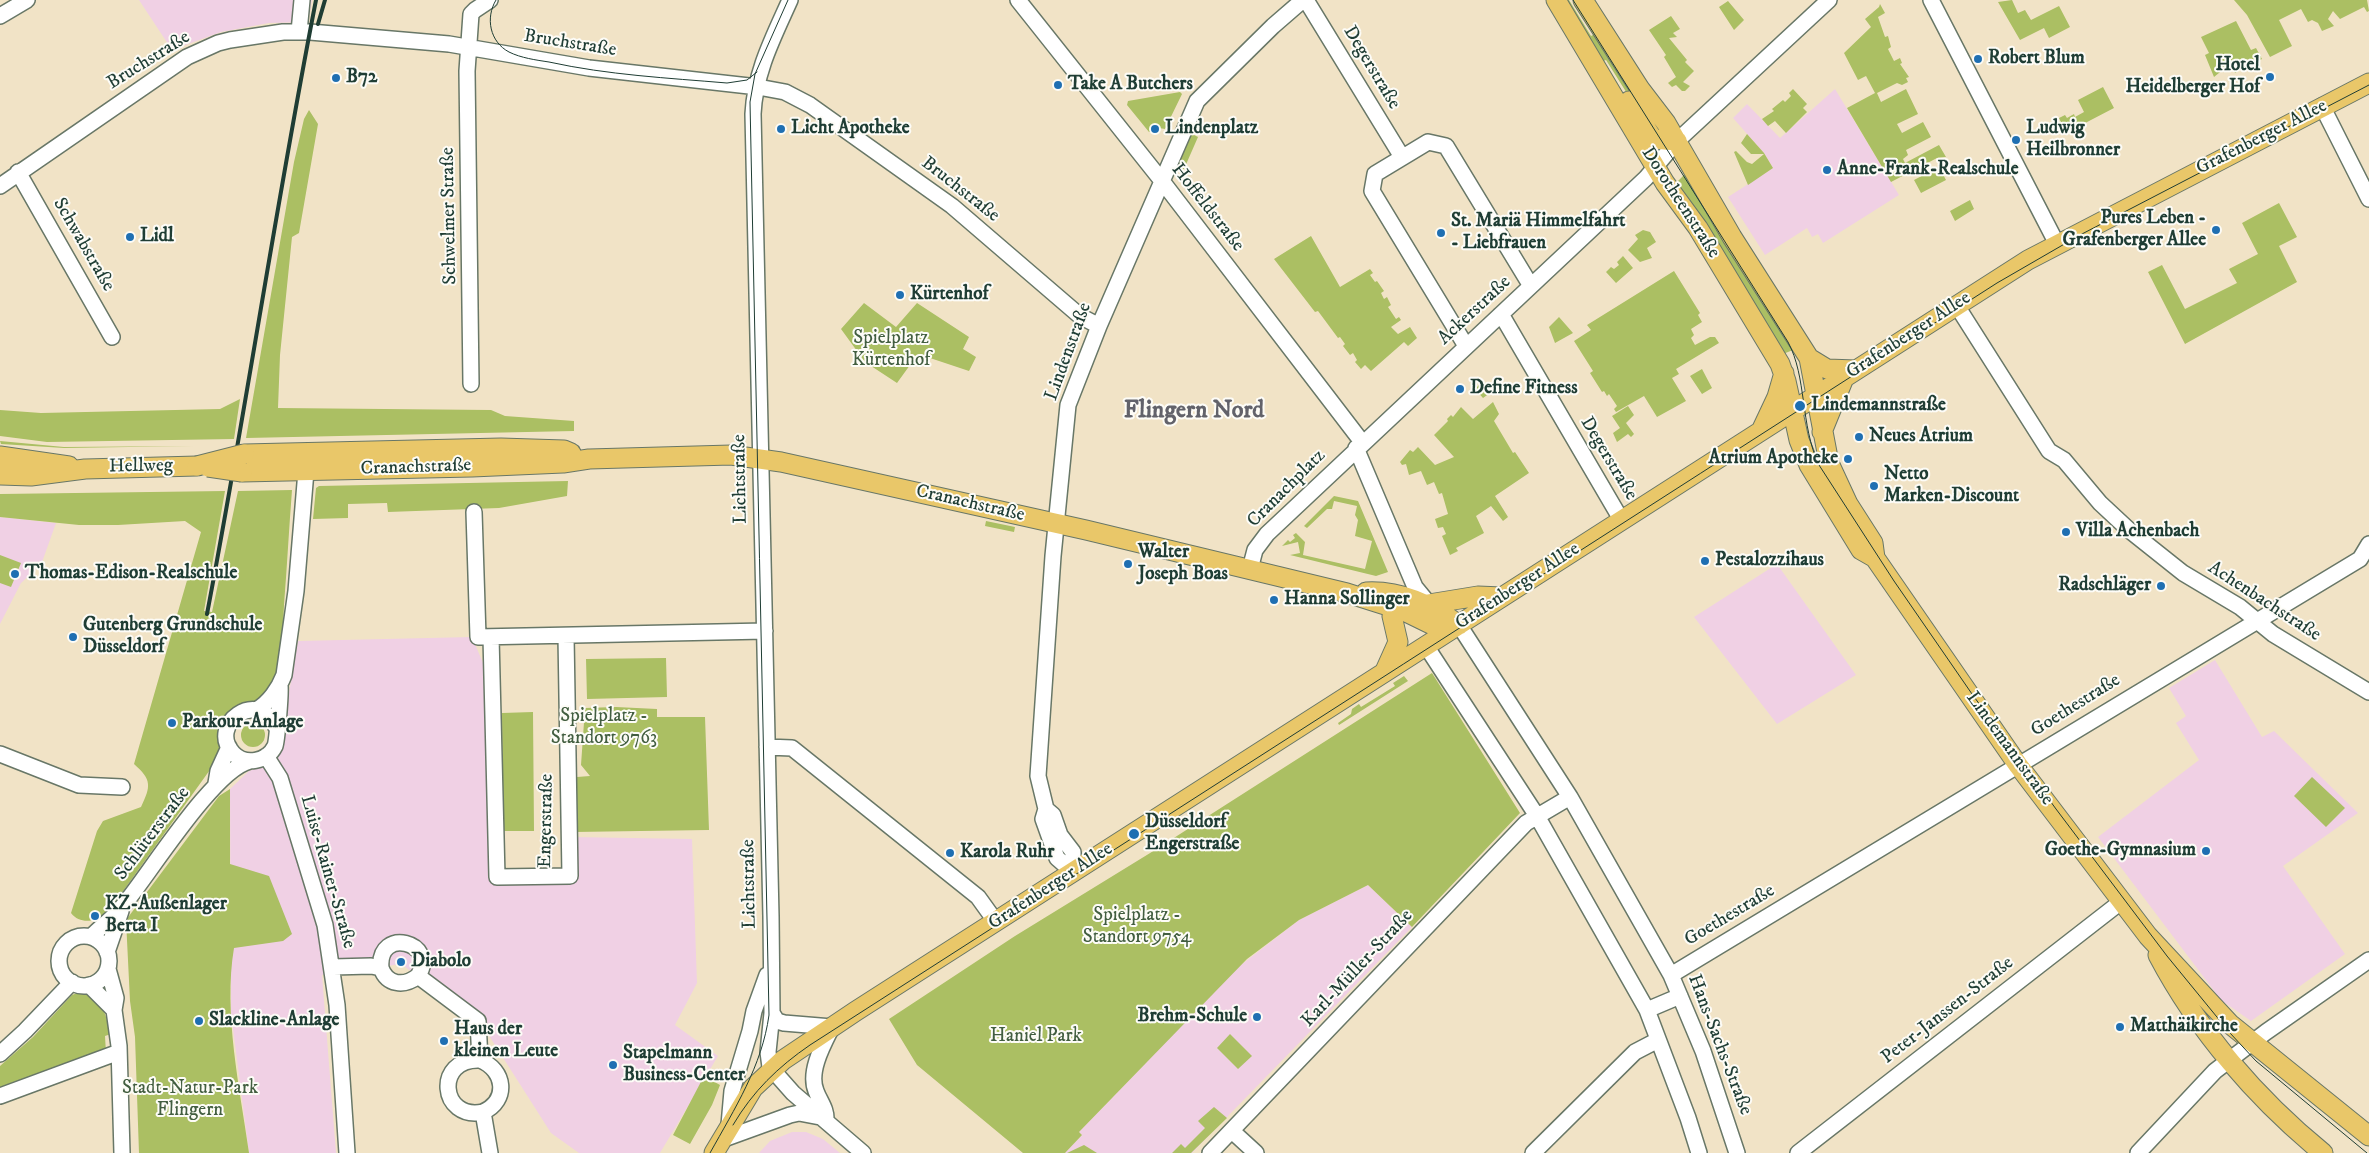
<!DOCTYPE html>
<html>
<head>
<meta charset="utf-8">
<style>
	body { margin:0 }
	canvas { display:block; background:#f1e3c6 }
</style>
</head>
<body>
<canvas width="2369" height="1153"></canvas>
<script>
const ctx = document.querySelector('canvas').getContext('2d');
ctx.lineJoin = 'round';
function paint(path, color) { ctx.fillStyle = color; ctx.fill(path, 'evenodd'); }
function strokePath(path, color, width, dash) { ctx.strokeStyle = color; ctx.lineWidth = width; ctx.lineCap = dash ? 'butt' : 'round'; ctx.setLineDash(dash || []); ctx.stroke(path); }
function write(font, color, halo, rows, align = 'center') {
  ctx.font = font + ' "IM FELL DW Pica",serif'; ctx.lineWidth = 4; ctx.setLineDash([]); ctx.textBaseline = 'middle'; ctx.strokeStyle = halo; ctx.fillStyle = color; for (const [text, x, y, turn = 0] of rows) {
    ctx.save(); ctx.translate(x, y); ctx.rotate((+turn || 0) * Math.PI / 180); ctx.textAlign = isNaN(turn) ? turn : align; if (halo) ctx.strokeText(text, 0, 0); ctx.fillText(text, 0, 0); ctx.restore();
  }
}
paint(new Path2D(`
	M139,0H312L308,22L269,23L221,32L172,50Z
	M1835,89L1899,195L1823,243L1818,234L1812,237L1807,228L1765,255L1728,197L1773,168L1764,153L1733,118L1747,104L1780,138Z
	M0,517L56,523L41,565L21,583L0,624Z
	M1777,564L1856,675L1777,724L1694,617Z
	M472,637L486,670L500,880L573,878L572,837L692,839L697,983L675,1025L718,1056L660,1153H579L551,1133L479,1020L401,964L322,975L336,1153H249L231,1013L230,789L249,771L277,761L298,641Z
	M2215,660L2262,737L2274,731L2358,813L2283,866L2345,954L2251,1021L2221,1000L2098,837L2199,760L2176,723L2186,716L2169,688Z
	M1368,885L1412,927L1192,1153H1065L1082,1135L1079,1132L1237,968L1299,920Z
	M792,1132H806L823,1139L840,1153H759L770,1141Z`), '#f0d0e4');
paint(new Path2D(`
	M1563,0H1569L1591,36L1597,33L1622,74L1647,125L1606,60L1601,62Z
	M2012,0L2018,13L2025,10L2031,20L2059,6L2070,27L2049,38L2044,28L2020,40L1998,2Z
	M2234,0H2367L2369,11L2367,12L2364,7L2340,19L2333,11L2328,19L2334,26L2322,31L2318,23L2312,20L2308,22L2301,9L2279,20L2292,46L2270,57L2247,15Z
	M1728,1L1744,20L1734,30L1719,7Z
	M1880,4L1885,13L1878,17L1885,37L1888,36L1891,47L1888,49L1894,61L1900,58L1902,63L1900,64L1909,77L1906,78L1908,82L1902,85L1897,83L1877,93L1881,102L1906,89L1918,114L1897,124L1902,133L1923,122L1931,137L1906,150L1908,155L1903,159L1905,163L1939,145L1946,157L1937,158L1891,182L1847,108L1875,93L1866,76L1858,80L1844,53L1871,27L1865,19L1879,7Z
	M1671,16L1680,29L1673,33L1677,37L1669,38L1687,60L1685,62L1694,71L1683,82L1690,86L1685,91H1682L1676,85L1672,87L1668,83L1676,77L1664,57L1666,55L1649,30Z
	M2236,21L2251,50L2256,48L2262,59L2235,73L2230,64L2214,77L2205,55L2209,53L2201,37Z
	M2103,87L2114,108L2066,133L2059,118L2065,115L2067,118L2074,114L2075,117L2084,112L2078,100Z
	M1793,89L1807,104L1803,108L1807,112L1786,133L1775,121L1768,126L1762,119L1774,111L1772,109L1783,100L1785,102L1791,96L1789,93Z
	M1180,92L1182,94L1165,129L1159,128L1149,132L1127,105L1128,101Z
	M309,110L318,124L299,233L292,237L280,355L278,408L491,410L505,416L574,421V431L246,438L294,162L304,119Z
	M1190,133L1198,137L1184,169L1175,168Z
	M1747,134L1764,153L1773,168L1748,185L1734,152L1736,151L1747,162L1752,164L1764,154H1751L1741,143Z
	M1939,167L1946,180L1921,193L1914,180Z
	M1688,171L1793,350L1783,354L1674,185Z
	M1970,200L1974,209L1955,221L1950,211Z
	M2279,203L2297,237L2279,246L2297,282L2185,344L2148,272L2162,265L2185,309L2237,283L2229,269L2258,254L2242,223Z
	M1643,230L1650,232L1656,242L1647,248L1652,258L1640,262L1628,250L1638,239L1635,235Z
	M1311,236L1340,287L1370,269L1373,273L1370,275L1375,282L1377,281L1384,291L1381,293L1384,299L1387,297L1391,305L1388,307L1396,319L1399,317L1401,320L1391,327L1398,334L1410,327L1417,338L1408,346L1404,342L1371,371L1365,365L1361,369L1355,362L1357,360L1353,353L1350,355L1343,346L1345,344L1340,337L1338,338L1318,311L1315,312L1274,259Z
	M1623,256L1633,268L1616,283L1606,272L1611,267L1614,269L1619,265L1617,262Z
	M1674,271L1700,313L1698,315L1702,322L1691,329L1694,335L1691,338L1695,345L1710,337H1715L1719,343L1676,369L1679,374L1672,378L1686,401L1657,417L1644,396L1616,412L1614,409L1617,406L1609,394L1607,396L1604,391L1602,392L1590,373L1593,371L1574,341L1591,330L1587,325Z
	M864,303L896,327L917,303L969,337L963,349L976,357L969,371L918,354L897,383L865,362L841,329Z
	M1559,317L1573,333L1555,343L1549,327Z
	M1702,369L1712,388L1702,394L1690,376Z
	M1483,381L1490,393L1483,398L1475,389Z
	M240,399L234,439L47,442L0,436V410L41,413L220,409Z
	M1493,402L1499,414L1494,421L1513,453L1515,452L1529,473L1495,496L1508,517L1503,521L1491,506L1476,516L1484,533L1456,548L1458,551L1450,555L1442,536L1446,534L1443,527L1438,528L1435,519L1448,514L1442,493L1439,494L1434,482L1427,485L1421,471L1409,475L1406,464L1402,465L1400,462L1410,450L1413,452L1418,447L1435,465L1454,457L1434,435L1448,421L1447,419L1451,415L1453,417L1461,407L1473,419Z
	M1628,406L1634,415L1626,423L1634,434L1631,437L1628,434L1617,442L1613,433L1620,428L1612,416Z
	M0,441L64,447L194,446L64,448L1,444Z
	M568,481L567,496L499,508L388,512L387,503L348,504V518L313,519L316,488L319,486Z
	M292,490C289,528 287,567 284,605C283,628 282,664 272,684C263,701 248,705 231,710L223,727V748L217,760L106,915C96,921 80,925 71,913L97,831L103,821L141,807C151,786 152,780 134,764L201,532L185,521L118,525H79L0,517V494L225,491L204,611L212,612L238,491Z
	M1334,496L1358,501L1388,572L1376,576L1290,555L1300,553L1298,542L1282,546L1288,540L1290,542L1295,538L1293,535L1296,533L1305,542L1303,555L1365,569L1372,541L1355,536L1358,520L1355,515L1357,506L1334,501L1332,509H1327L1307,528L1304,526Z
	M986,521L1015,527L1014,532L985,526Z
	M0,555L21,563L11,587L0,583Z
	M666,658L667,697L587,699L586,659Z
	M1432,673L1520,813L1412,927L1368,885L1299,920L1247,959L1079,1132L1082,1135L1065,1153H1023L917,1065L889,1019L1015,936L1155,850Z
	M1404,676L1408,681L1339,725L1338,723L1351,714L1352,709L1359,704L1361,707L1395,686L1393,683Z
	M616,707L657,709V717H705L709,830L573,832L577,777L590,776L581,765L585,708Z
	M533,712L534,831H503L502,713Z
	M241 735a12 12 0 1 1 24 0a12 12 0 1 1-24 0Z
	M2312,777L2345,808L2326,827L2294,796Z
	M230,789V864L269,876L292,934L283,941L234,948C223,1013 240,1088 249,1153H139L135,1037L130,1001L126,920L219,796Z
	M80,992C103,994 105,1015 111,1034L105,1036L106,1053L0,1093V1066L33,1037L72,995Z
	M1230,1034L1252,1056L1238,1069L1217,1048Z
	M704,1076L720,1085L712,1105L690,1144L673,1135Z
	M1214,1107L1227,1118L1191,1153H1172L1181,1144L1185,1148L1205,1128L1198,1121Z
	M1084,1145L1097,1153H1067Z`), '#abbf63');
const minor = new Path2D(`
	M790,0C773,38 755,72 753,114L771,916L772,1013L768,1052L770,1067L793,1093L863,1153
	M1018,0L1162,181L1362,442
	M1306,0L1402,157
	M1931,0L2057,244
	M0,16L27,0
	M299,32L302,0
	M2322,106L2369,199
	M18,172L112,337
	M0,186L187,57L218,43L230,40L283,32H310L449,44L589,68L758,87L785,92L810,105L952,206L1080,316L1099,326
	M1957,306L2049,451L2064,460L2100,503L2129,530L2183,573L2240,607L2273,634L2369,692
	M1501,314L1622,521
	M1466,346L1372,191L1375,174L1428,142L1446,146L1531,286
	M471,384L467,71L471,14L475,10L490,0
	M1356,448L1415,587L1429,604
	M474,512L478,637L765,631
	M1250,569L1255,550L1267,534L1646,178L1677,141L1829,0
	M1459,625L1570,797L1671,975L1703,1051L1737,1153
	M491,637L497,877L570,876L566,636
	M1426,646L1537,816L1647,1010L1688,1118L1699,1153
	M256,710C269,703 279,688 284,675L296,591L306,471
	M276,727C258,687 207,725 233,753C245,766 267,762 275,746C277,741 281,692 280,686
	M767,747L792,748L978,897L996,922
	M0,754L79,785L122,787
	M266,756L280,778L325,925L337,1005L347,1153
	M216,783L218,771L229,747
	M1046,809L1053,815L1060,835L1073,852V872
	M1073,872L1057,858L1053,847L1043,819L1046,809L1038,776L1053,556L1068,405L1099,326L1197,101L1273,26L1303,0
	M92,936C101,926 114,918 122,907C149,875 213,770 250,761
	M59 961a25 25 0 1 1 50 0a25 25 0 1 1-50 0Z
	M107,952L121,911
	M333,967L371,966L381,968C387,985 404,987 418,976L478,1021L480,1060C505,1070 509,1100 483,1112L490,1153
	M381,968C377,926 439,942 418,976
	M108,969L116,998L114,1010L119,1046L122,1153
	M1671,975L2360,559L2369,544
	M89,985L114,1010
	M1647,1010L1680,996
	M772,1013L777,1021L784,1023L832,1027C823,1045 808,1072 816,1091C820,1102 827,1109 826,1121
	M0,1054L25,1031L72,982
	M480,1060C434,1058 440,1121 483,1112
	M0,1096L119,1052
	M729,1125L732,1091L750,1031L754,1011L767,975
	M1232,1131L1256,1153
	M721,1140L790,1115L799,1113L820,1117
	M1210,1153L1526,823L1570,797
	M1533,1153L1635,1052L1658,1040
	M1798,1153L2122,901
	M2138,1153L2215,1071L2266,1032L2369,960`);
const major = new Path2D(`
	M1556,0L1665,183L1698,228L1780,364L1786,381L1799,440L1809,465L1861,550L1875,558L2018,765L2148,936L2230,1024L2369,1136
	M1583,0L1640,89L1666,123L1732,237L1809,358L1829,463L1848,504L1873,543L1875,558
	M1629,101L1653,139L1677,141
	M1809,358L1827,369L1856,370
	M1761,431L1777,397L1784,373
	M1822,432L1844,378
	M244,454L501,448L564,450L571,453
	M0,456L69,466
	M242,472L472,467L563,463L589,459L731,455L781,462L1086,530L1347,593L1404,611L1447,632
	M0,475L31,476L85,469L197,466
	M1366,592C1401,590 1432,605 1459,625
	M1429,604L1478,596L1502,597
	M1385,671L1398,642L1392,616
	M2158,955C2198,1031 2257,1099 2323,1153
	M714,1153L753,1088L783,1060L856,1011L2028,260L2369,83`);
strokePath(minor, '#687767', 18);
strokePath(major, '#687767', 21);
strokePath(minor, '#fff', 15);
strokePath(major, '#e9c769', 19);
strokePath(new Path2D(`
	M496,0C485,18 490,42 509,52C521,58 536,60 549,62C608,75 668,78 727,83L747,80L757,72
	M1573,0L1788,342C1807,377 1800,425 1819,465L1894,581L1972,694L2056,809L2167,956L2230,1033L2256,1061L2367,1153
	M733,1125C753,1091 778,1067 810,1045L1997,283L2080,235L2369,85
	M710,1153C735,1108 762,1066 769,1015L750,102L755,74L788,0`), '#1f3d34', 1);
strokePath(new Path2D(`
	M318,24L325,0
	M207,614C246,410 276,204 316,0`), '#1f3d34', 4);
const majorBridge = new Path2D(`
	M197,466L244,454
	M208,467L242,472`);
strokePath(majorBridge, '#687767', 21, []);
strokePath(majorBridge, '#e9c769', 19);
for (const [x, y, r, color] of [
	[1978,59,5,"#1f6fb2"],
	[2270,77,5,"#1f6fb2"],
	[336,78,5,"#1f6fb2"],
	[1058,85,5,"#1f6fb2"],
	[781,129,5,"#1f6fb2"],
	[1155,129,5,"#1f6fb2"],
	[2016,140,5,"#1f6fb2"],
	[1827,170,5,"#1f6fb2"],
	[2216,230,5,"#1f6fb2"],
	[1441,233,5,"#1f6fb2"],
	[130,237,5,"#1f6fb2"],
	[900,295,5,"#1f6fb2"],
	[1460,389,5,"#1f6fb2"],
	[1800,406,6,"#1f6fb2"],
	[1859,437,5,"#1f6fb2"],
	[1848,459,5,"#1f6fb2"],
	[1874,486,5,"#1f6fb2"],
	[2066,532,5,"#1f6fb2"],
	[1705,561,5,"#1f6fb2"],
	[1128,564,5,"#1f6fb2"],
	[15,574,5,"#1f6fb2"],
	[2161,586,5,"#1f6fb2"],
	[1274,600,5,"#1f6fb2"],
	[73,637,5,"#1f6fb2"],
	[172,723,5,"#1f6fb2"],
	[1134,834,6,"#1f6fb2"],
	[2206,851,5,"#1f6fb2"],
	[950,853,5,"#1f6fb2"],
	[95,916,5,"#1f6fb2"],
	[401,962,5,"#1f6fb2"],
	[1257,1017,5,"#1f6fb2"],
	[199,1021,5,"#1f6fb2"],
	[2120,1027,5,"#1f6fb2"],
	[444,1041,5,"#1f6fb2"],
	[613,1065,5,"#1f6fb2"]
]) { const dot = new Path2D(); dot.arc(x, y, r, 0, 2 * Math.PI); ctx.fillStyle = color; ctx.fill(dot); strokePath(dot, '#fdfcf7', 2); }
write('19px', '#1f3d34', '#fdfcf7', [
	["Bruchstraße",570,44,9],
	["Bruchstraße",149,61,-32],
	["Degerstraße",1371,68,59],
	["Grafenberger Allee",2262,138,-27],
	["Bruchstraße",960,190,38],
	["Dorotheenstraße",1680,203,57],
	["Hoffeldstraße",1207,208,52],
	["Schwelmer Straße",450,216,-91],
	["Schwabstraße",83,245,60],
	["Ackerstraße",1475,311,-43],
	["Grafenberger Allee",1909,336,-33],
	["Lindenstraße",1069,352,-70],
	["Degerstraße",1608,459,59],
	["Hellweg",141,467,-1],
	["Cranachstraße",416,468,-2],
	["Lichtstraße",741,479,-91],
	["Cranachplatz",1287,489,-45],
	["Cranachstraße",970,504,13],
	["Grafenberger Allee",1518,587,-33],
	["Achenbachstraße",2264,602,33],
	["Goethestraße",2076,706,-32],
	["Lindemannstraße",2009,749,54],
	["Engerstraße",547,821,-89],
	["Schlüterstraße",153,834,-53],
	["Luise-Rainer-Straße",327,872,74],
	["Lichtstraße",750,884,-91],
	["Grafenberger Allee",1051,887,-33],
	["Goethestraße",1730,916,-31],
	["Karl-Müller-Straße",1358,969,-47],
	["Peter-Janssen-Straße",1948,1011,-38],
	["Hans-Sachs-Straße",1719,1045,69]
]);
write('bold 19px', '#1f3d34', '#fdfcf7', [
	["Robert Blum",1988,59],
	["Hotel",2260,66,"right"],
	["Heidelberger Hof",2260,88,"right"],
	["B72",346,78],
	["Take A Butchers",1068,85],
	["Licht Apotheke",791,129],
	["Lindenplatz",1165,129],
	["Ludwig",2026,129],
	["Heilbronner",2026,151],
	["Anne-Frank-Realschule",1837,170],
	["Pures Leben -",2206,219,"right"],
	["Grafenberger Allee",2206,241,"right"],
	["St. Mariä Himmelfahrt",1451,222],
	["- Liebfrauen",1451,244],
	["Lidl",140,237],
	["Kürtenhof",910,295],
	["Define Fitness",1470,389],
	["Lindemannstraße",1811,406],
	["Neues Atrium",1869,437],
	["Atrium Apotheke",1838,459,"right"],
	["Netto",1884,475],
	["Marken-Discount",1884,497],
	["Villa Achenbach",2076,532],
	["Walter",1138,553],
	["Joseph Boas",1138,575],
	["Pestalozzihaus",1715,561],
	["Thomas-Edison-Realschule",25,574],
	["Radschläger",2151,586,"right"],
	["Hanna Sollinger",1284,600],
	["Gutenberg Grundschule",83,626],
	["Düsseldorf",83,648],
	["Parkour-Anlage",182,723],
	["Düsseldorf",1145,823],
	["Engerstraße",1145,845],
	["Goethe-Gymnasium",2196,851,"right"],
	["Karola Ruhr",960,853],
	["KZ-Außenlager",105,905],
	["Berta I",105,927],
	["Diabolo",411,962],
	["Brehm-Schule",1247,1017,"right"],
	["Slackline-Anlage",209,1021],
	["Matthäikirche",2130,1027],
	["Haus der",454,1030],
	["kleinen Leute",454,1052],
	["Stapelmann",623,1054],
	["Business-Center",623,1076]
], 'left');
write('19px', '#425e40', '#fdfcf7', [
	["Spielplatz",891,339],
	["Kürtenhof",891,361],
	["Spielplatz -",604,717],
	["Standort 9763",604,739],
	["Spielplatz -",1137,916],
	["Standort 9754",1137,938],
	["Haniel Park",1036,1037],
	["Stadt-Natur-Park",190,1089],
	["Flingern",190,1111]
]);
write('bold 24px', '#62626a', '#fdfcf7', [
	["Flingern Nord",1194,412]
]);
</script>
</body>
</html>
